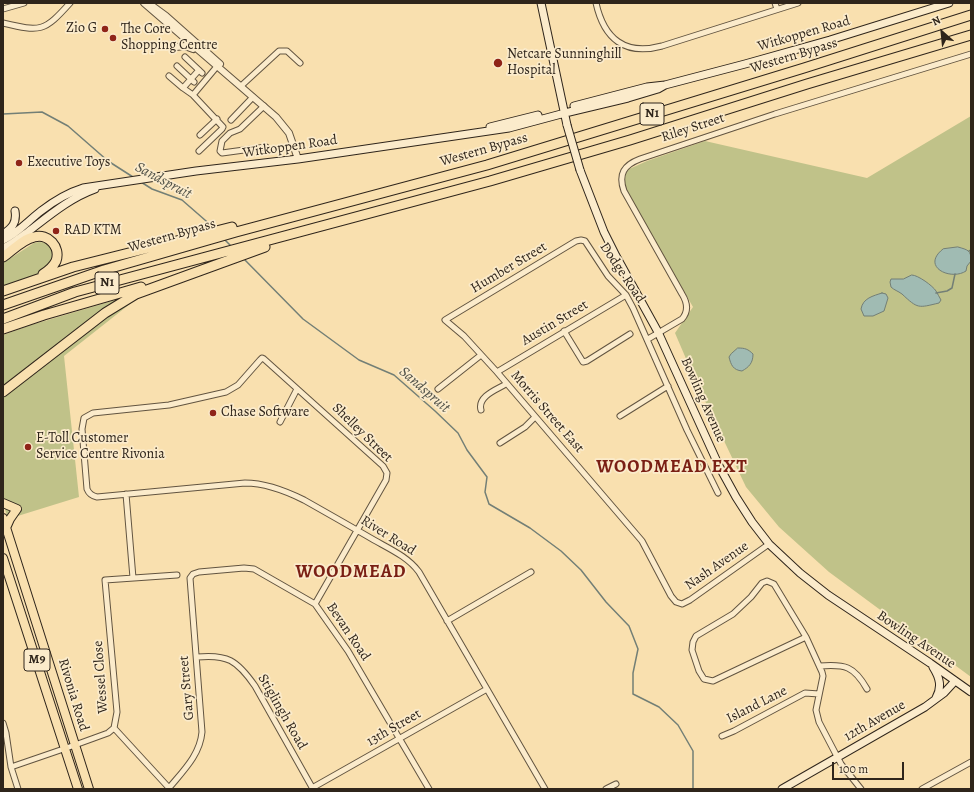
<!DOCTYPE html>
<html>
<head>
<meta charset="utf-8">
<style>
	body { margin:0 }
	#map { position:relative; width:974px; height:792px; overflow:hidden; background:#f9e0af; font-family:Alegreya,serif }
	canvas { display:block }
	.frame { position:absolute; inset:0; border:4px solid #2f251b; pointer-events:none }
	.north { position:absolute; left:922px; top:12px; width:40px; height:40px; -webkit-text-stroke:3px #fbebcb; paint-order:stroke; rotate:333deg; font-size:11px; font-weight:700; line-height:16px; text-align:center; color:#2f251b }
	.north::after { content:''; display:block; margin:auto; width:14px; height:18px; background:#2f251b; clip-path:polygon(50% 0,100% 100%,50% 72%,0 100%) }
	.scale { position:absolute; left:832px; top:762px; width:72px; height:18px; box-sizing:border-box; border:2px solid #2f251b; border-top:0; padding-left:5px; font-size:12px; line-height:14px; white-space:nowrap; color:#2f251b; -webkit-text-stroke:3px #fbebcb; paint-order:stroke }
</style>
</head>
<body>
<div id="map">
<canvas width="974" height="792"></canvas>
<div class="frame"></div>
<div class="north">N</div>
<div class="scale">100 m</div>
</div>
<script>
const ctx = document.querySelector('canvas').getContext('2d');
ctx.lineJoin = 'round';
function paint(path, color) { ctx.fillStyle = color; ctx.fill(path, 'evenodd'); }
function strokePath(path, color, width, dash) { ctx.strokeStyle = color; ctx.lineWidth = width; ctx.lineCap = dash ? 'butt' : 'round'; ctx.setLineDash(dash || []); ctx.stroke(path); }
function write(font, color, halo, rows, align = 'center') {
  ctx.font = font + ' Alegreya,serif'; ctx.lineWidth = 3.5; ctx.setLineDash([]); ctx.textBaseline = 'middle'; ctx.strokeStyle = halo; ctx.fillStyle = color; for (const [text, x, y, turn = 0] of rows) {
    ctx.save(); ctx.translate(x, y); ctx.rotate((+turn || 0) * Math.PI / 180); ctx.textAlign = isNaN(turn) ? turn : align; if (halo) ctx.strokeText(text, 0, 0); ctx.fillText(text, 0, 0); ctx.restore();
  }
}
paint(new Path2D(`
	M971,116V677L829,572L779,527L746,487L696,382L675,333L693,307L622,184L627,170L647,161L705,141L867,178Z
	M39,242C49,242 51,248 56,255L44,272L3,287V263L34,243Z
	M140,296L64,356L79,497L8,519L3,503V395L91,327Z
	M119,299L3,385V335L31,325Z`), '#c0c289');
const water = new Path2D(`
	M958,247C968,250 971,250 971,261L967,266L966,271C951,281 920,267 943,249Z
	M912,275C918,275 933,286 936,291C938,294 939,297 941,300L939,303C918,308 918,309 902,294C898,291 894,290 891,287L890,282L891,279H903Z
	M882,293L886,294L888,298L884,311L873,316H864L861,309C863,298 873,296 882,293Z
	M738,348C745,348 748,349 753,354C753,363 749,367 742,371C733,370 731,365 729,357L731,354Z`);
paint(water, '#a0bbb3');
strokePath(water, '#737f76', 1);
strokePath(new Path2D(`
	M3,114L42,112L68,126L108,161L133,177
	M141,182L152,189L182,200L213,227
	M224,239L231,246
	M969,251L971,250
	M244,259L303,319L359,360L394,375L435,411L458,433L467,450L487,477L485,492L489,504L530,528L561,551L581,570L606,602L629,626L638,649L633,673V694L659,707L678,725L693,751V789
	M936,293L947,291L952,288L955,274`), '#737f76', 1.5);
const minor = new Path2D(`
	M596,3C604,39 625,56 662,46L798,3
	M775,3L777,9
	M3,9L24,3
	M3,23C41,32 44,32 70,3
	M185,57L202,73
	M177,66L194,82
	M169,76L183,88L193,95
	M241,86L279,51H287L300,63
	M183,88L199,70
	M264,106L240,129L230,133L222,141L220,151L222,153L266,147
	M231,120L253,97
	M200,135L217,119
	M199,151L222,129L223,127L193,95L219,64
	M564,331L583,362L587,361L630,334
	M648,339L682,319C689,311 687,302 682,294L624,191C618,174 624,165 640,159L775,114L971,54
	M497,372L626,295
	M438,389L481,355
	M481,410C477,396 498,389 506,384
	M620,416L668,386
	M280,422L297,389
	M500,443L525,427L535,417
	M718,493L687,430L633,308L626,295L608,276L585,241L581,240L576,241L445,320L464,336L497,372L642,541L671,596L676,602L682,604L690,600L769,544
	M126,494L133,578
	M315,604L386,480L387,473L383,466L264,359L262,358L260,360L238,385L226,392L169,405L93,413L84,418L82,429L87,489C89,494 92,496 97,497L245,483C265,483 286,491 304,500C327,513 350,526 374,540C390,549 408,557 419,572L545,789
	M447,621L531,572
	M806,637L713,681L704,679L699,671L692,650L693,642L696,636L733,614L751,597L762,583L767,581L774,584L806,637L822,672L823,676L816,710L819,722L841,764L861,789
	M197,657C227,654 237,660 255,686L313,789
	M820,666C845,664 854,666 867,689
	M3,723L6,733L11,767L18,789
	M114,728L170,789
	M722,736L734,731L805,693L819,694
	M11,767L75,745L108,733L114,728L117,712L105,580L177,575
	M169,788C183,771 200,755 202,732L190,578L193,574L199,572L244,568L254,569L315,604L348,651L429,789
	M312,788L487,689
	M606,789L616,784
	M922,789L971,762`);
const tertiary = new Path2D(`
	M144,3L276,117L289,133L298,159
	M151,5L166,16L220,64
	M176,47L185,46L193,49`);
const secondary = new Path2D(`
	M541,3L567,125
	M574,106L647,87L665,85L745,64L830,40L949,3
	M490,127L538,115
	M580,170L604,232L616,256L658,332L719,466L736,497L752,522L769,544L800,573L828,595L930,663L971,692
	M3,234C12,228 17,223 15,211
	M3,240C18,233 28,221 41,211C54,201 67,193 83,188L196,171L298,159L509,128L565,113L628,98L658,89L665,85
	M3,248C13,244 21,237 29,231C50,215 70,198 95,189
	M933,667C940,678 942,687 936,698
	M782,789L925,707L944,693L955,681`);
const primary = new Path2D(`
	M3,503L17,509L10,519L6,528
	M3,518L89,789
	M3,558L78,789`);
const motorway = new Path2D(`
	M3,257C13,250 23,239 34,237C48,233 61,247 56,261C53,267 48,271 43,274
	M3,291L73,267L232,227
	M3,305L104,270L236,232L487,165L804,68L971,15
	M3,319L75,292L490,181L630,140L807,84L971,35
	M3,329L44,315L141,287
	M3,392L105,313L136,294L265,247`);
strokePath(minor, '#625440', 7);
strokePath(tertiary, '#625440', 8);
strokePath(secondary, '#2f251b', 9);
strokePath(primary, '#2f251b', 10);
strokePath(motorway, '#2f251b', 11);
strokePath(minor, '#fbebcb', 5);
strokePath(tertiary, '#fbebcb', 6);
strokePath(secondary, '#fbebcb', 7);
strokePath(primary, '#f9e0af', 8);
strokePath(motorway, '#f9e0af', 9);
const secondaryBridge = new Path2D(`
	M567,125L580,170`);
strokePath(secondaryBridge, '#2f251b', 9, []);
strokePath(secondaryBridge, '#fbebcb', 7);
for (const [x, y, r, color] of [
	[105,29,4,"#8f2418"],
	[113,38,4,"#8f2418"],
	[498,63,5,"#8f2418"],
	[19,163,4,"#8f2418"],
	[56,231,4,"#8f2418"],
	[213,413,4,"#8f2418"],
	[28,447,4,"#8f2418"]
]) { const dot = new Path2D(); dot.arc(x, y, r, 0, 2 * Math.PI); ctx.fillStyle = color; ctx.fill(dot); strokePath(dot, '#fbebcb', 1.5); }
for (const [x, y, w] of [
	[652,114,24],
	[107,283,24],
	[37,660,26]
]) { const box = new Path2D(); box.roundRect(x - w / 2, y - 11, w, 22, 3); ctx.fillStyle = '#fbebcb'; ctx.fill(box); strokePath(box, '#2f251b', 1); }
write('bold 13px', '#2f251b', null, [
	["N1",652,114],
	["N1",107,283],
	["M9",37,660]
]);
write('14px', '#2f251b', '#fbebcb', [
	["Zio G",97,29,"right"],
	["The Core",121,30],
	["Shopping Centre",121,46],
	["Netcare Sunninghill",507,55],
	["Hospital",507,71],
	["Executive Toys",27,163],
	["RAD KTM",64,231],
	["Chase Software",221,413],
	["E-Toll Customer",36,439],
	["Service Centre Rivonia",36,455]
], 'left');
write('14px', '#2f251b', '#fbebcb', [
	["Witkoppen Road",804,34,-16],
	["Western Bypass",794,56,-17],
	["Riley Street",693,128,-18],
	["Witkoppen Road",290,147,-8],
	["Western Bypass",484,150,-16],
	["Western Bypass",172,236,-16],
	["Humber Street",509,268,-31],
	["Dodge Road",622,273,56],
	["Austin Street",555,323,-31],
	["Bowling Avenue",703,400,66],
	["Morris Street East",547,412,49],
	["Shelley Street",362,433,44],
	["River Road",388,536,32],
	["Nash Avenue",717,566,-35],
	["Bevan Road",348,632,56],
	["Bowling Avenue",916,640,34],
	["Wessel Close",101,677,-94],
	["Gary Street",187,688,-95],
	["Rivonia Road",73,695,73],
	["Island Lane",757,705,-27],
	["Stiglingh Road",282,712,60],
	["12th Avenue",875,721,-30],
	["13th Street",394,728,-30]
]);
write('italic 15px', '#515249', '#fbebcb', [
	["Sandspruit",163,181,28],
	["Sandspruit",424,390,41]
]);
ctx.letterSpacing = '1px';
write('bold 18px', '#7a1f14', '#fbebcb', [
	["WOODMEAD EXT",672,468],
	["WOODMEAD",351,573]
]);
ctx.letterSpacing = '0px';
</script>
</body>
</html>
